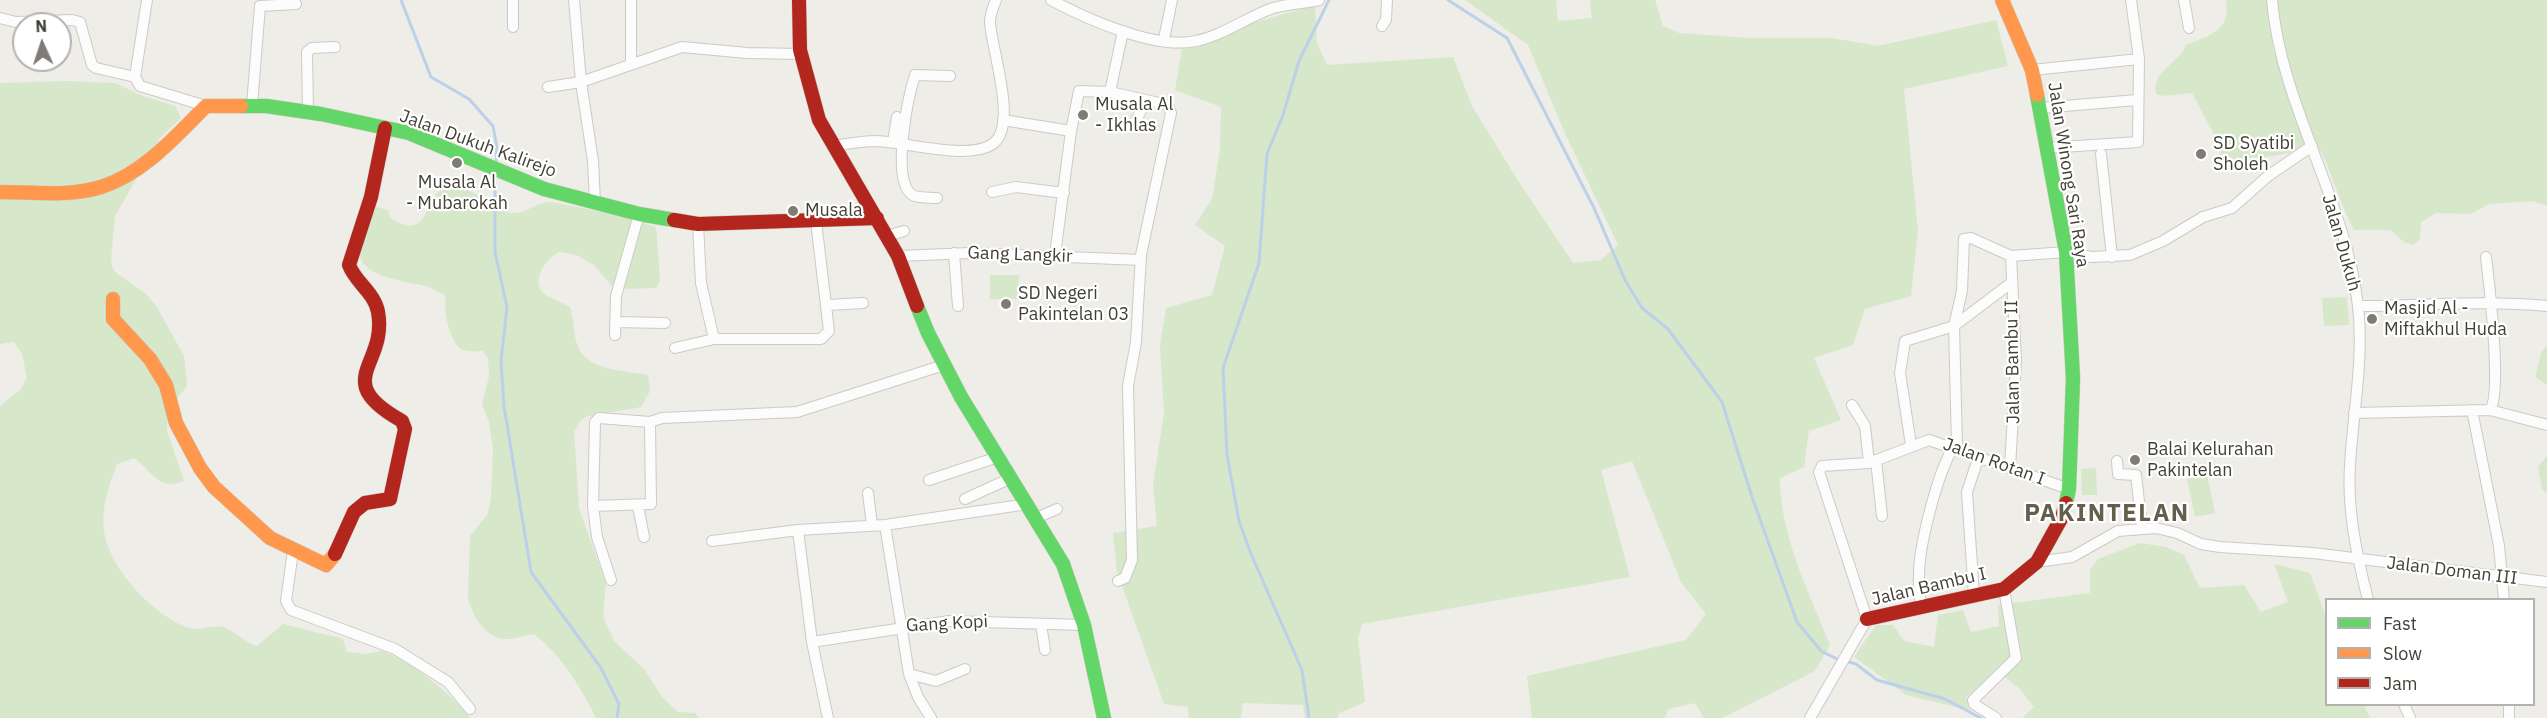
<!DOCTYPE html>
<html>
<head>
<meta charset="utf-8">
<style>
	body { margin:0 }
	#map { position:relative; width:2547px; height:718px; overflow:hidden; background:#eeede8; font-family:"IBM Plex Sans",sans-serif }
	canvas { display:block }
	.legend { position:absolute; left:2325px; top:598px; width:210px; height:108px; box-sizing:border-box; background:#fff; border:2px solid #b3b2ae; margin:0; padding:8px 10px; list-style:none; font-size:18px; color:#423f35 }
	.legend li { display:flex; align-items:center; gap:12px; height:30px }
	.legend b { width:30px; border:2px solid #b3b2ae }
	.north { position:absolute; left:12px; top:12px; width:60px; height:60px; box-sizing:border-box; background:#fff; border:2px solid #b3b2ae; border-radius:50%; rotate:357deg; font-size:16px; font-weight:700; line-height:24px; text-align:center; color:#423f35 }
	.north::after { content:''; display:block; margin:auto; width:21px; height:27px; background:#7e7c74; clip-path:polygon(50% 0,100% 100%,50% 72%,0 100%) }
</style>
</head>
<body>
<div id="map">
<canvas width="2547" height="718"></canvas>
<ul class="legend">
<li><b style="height:8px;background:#63d668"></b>Fast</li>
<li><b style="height:8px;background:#ff974d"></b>Slow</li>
<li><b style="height:8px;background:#b3261e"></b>Jam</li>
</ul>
<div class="north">N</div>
</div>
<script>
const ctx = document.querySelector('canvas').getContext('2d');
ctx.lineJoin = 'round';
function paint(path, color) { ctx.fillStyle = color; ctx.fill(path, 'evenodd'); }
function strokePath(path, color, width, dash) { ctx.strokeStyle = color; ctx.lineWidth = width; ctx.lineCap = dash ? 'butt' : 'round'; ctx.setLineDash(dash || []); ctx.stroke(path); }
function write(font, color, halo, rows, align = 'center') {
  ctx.font = font + ' "IBM Plex Sans",sans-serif'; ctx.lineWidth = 4.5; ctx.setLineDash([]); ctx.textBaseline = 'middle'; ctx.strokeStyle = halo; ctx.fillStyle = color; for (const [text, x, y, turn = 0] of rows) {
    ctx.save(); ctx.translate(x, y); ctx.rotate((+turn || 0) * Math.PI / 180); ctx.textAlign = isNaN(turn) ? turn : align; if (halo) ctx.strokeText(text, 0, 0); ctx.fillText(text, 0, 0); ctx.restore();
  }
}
paint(new Path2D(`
	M1465,0H1556L1558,21L1592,18L1590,0H1655L1663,26L1679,33L1749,38H1832L1878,46L1996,20L2008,66L1904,89L1918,231L1911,296L1865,309L1853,345L1814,358L1841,420L1809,431L1804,467L1780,478C1780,536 1809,592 1830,645L1815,671L1722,718H1704L1695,703L1668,709L1665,718H1532L1527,676L1686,640L1706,614L1681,582L1632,461L1601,470L1630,577L1362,624L1358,638L1365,702L1338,714V718H1305L1303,705L1243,703L1241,718H1189L1188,707L1164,704L1117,572L1113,533L1157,526L1153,485L1164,413L1160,345L1166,308L1212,295L1225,246L1195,225L1212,199L1220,149L1221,107L1175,90L1183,43L1315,5L1317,43L1327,65L1453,57L1472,106L1515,176L1573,263L1601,260L1618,245L1564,131L1528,45Z
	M2226,0H2547V206L2533,201L2489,204L2471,214L2436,213L2421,222L2420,239L2413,245L2404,242L2390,230H2354C2340,204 2333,177 2321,151L2296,152L2242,161L2220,155L2216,138L2192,93L2164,96L2156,94C2152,69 2178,65 2186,45C2210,35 2231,31 2226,0Z
	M66,81L115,83L143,96L175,106L181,118L160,138L115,216L111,260L113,269L119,275L146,294L157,307L184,356L187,386L168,410L167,431L184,481C158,492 152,470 134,458L117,464C109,485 101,507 104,531C109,569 154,616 189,628C200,632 213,623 225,628C237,633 241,640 257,646L283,624L343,639L347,652L366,654L382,651C410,660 452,694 470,718H0V406L20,390L27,378L22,354L14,342L0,344V83Z
	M455,183L510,213C526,215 535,202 551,202L610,213L656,227L660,280L656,288L620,289L612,286L594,265L576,255L559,252C545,259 528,283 547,296C554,300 563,303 570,307C574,319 573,332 577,344C586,372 625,370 648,375L650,391L641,407L588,416L581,420L574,432L579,508L606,584L603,617L614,641L645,670L661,696L678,712L695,713L699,718H596C580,686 562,656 534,634C526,635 518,638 510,639C487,641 474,618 468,599L470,536L487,515L491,499L493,449L489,422L482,404L489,376L488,358L483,351C477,351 468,352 463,350C449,344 443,308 446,296C439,292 432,288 425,286C409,282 356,276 360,251C363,237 371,221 376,207L388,210L390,218C430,242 422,202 442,189C446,186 451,185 455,183Z
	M990,275H1019L1018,299H990Z
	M2347,297L2349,325L2324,326L2322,298Z
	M2547,346V385L2535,377L2542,351Z
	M2547,456V493L2542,489L2538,467Z
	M2096,468L2097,495H2082L2081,469Z
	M2206,470L2215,513L2195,517L2186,474Z
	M2140,543L2166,547L2184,555L2200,588L2244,585L2261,612L2288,602L2274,564L2310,573L2326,617V704L2364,705L2370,718H2022L2034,707L2020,689L1997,671L1966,697L1969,710L1906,695L1854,657L1876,625H1893L1904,641L1934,647L1938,615L1963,610L1971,632L1999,626L1998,605L2090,593V570L2098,559Z`), '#d7e7ca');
strokePath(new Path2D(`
	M401,0L431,77L469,99L493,126L497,148L496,162
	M1448,0L1507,38L1594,208L1625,280L1642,308L1668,329L1722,402L1752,497L1797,622L1821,651L1839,660
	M495,175V252L507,307L501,361L504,406L531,572L601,668L619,704L617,718
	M1846,661L1856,664L1877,680L1945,699L1981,718
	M1309,718L1302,670L1251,554L1239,521L1227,455L1223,368L1259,263L1267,154L1283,115L1299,61L1329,0`), '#bbd1e9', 3);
const street = new Path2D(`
	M147,0L135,77L140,86L206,106
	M574,0L581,82L593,161L595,202
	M1051,0C1087,19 1155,50 1196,41C1224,35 1247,17 1273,8C1288,4 1304,3 1319,0
	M2184,0L2189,28
	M2272,0C2281,106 2346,200 2358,306C2364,358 2353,413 2350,465C2347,510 2357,556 2368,600
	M0,18L16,22L72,20L80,22L92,65L96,68L135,77
	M1382,26L1386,20L1387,0
	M513,27V0
	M1164,39L1172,0
	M37,63V60
	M631,64V0
	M2032,70L2139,59
	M548,87L581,82L682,47L747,53L801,54
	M1110,92L1168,105L1171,113L1141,255L1136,342L1128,386L1132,560L1125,578L1118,581
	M252,105L260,6L296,4
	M2040,108L2137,100
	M308,112L307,52L312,48L335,47
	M1003,120L1071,131L1079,91L1110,92L1123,31
	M1134,125L1146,100
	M893,142L897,117
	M832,146C847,144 862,141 877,141C905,142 966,160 991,145C1020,128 991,49 990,22C990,14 993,7 996,0
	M2047,148L2138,142L2139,59L2131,0
	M2101,154L2112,257
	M992,192L1016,187L1064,193
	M937,198C929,197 915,199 910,193C892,175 908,97 915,75L950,76
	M698,224L701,283L714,339H821L829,331L816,221
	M887,236L904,231
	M954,253L958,306
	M1055,255L1071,131
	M898,256L970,253L1141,260
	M828,305L863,303
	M2358,306C2421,306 2484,300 2547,306
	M615,322L665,323
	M615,335L616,296L639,214
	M675,348L714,339
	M1852,405L1865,426L1869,463
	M2472,410L2499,546L2504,600
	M2490,410L2547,425
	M2354,413L2490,410C2502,394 2489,282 2486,257
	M1911,445L1900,373L1905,341L1954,326L2011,283
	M1957,447L1954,326L1962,291L1964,239L1971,238L2011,256L2066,252L2091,257L2130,255L2163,241L2203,217L2232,208L2268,176L2312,146
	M1876,460L1882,516
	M2117,461L2118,474L2136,475L2142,528
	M2010,468L2016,361L2011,256
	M929,480L998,457
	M868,493L872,525
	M965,499L1011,478
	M593,506L595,422L599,418L650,422
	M638,506L644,537
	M1036,518L1057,509
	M885,525L909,674L918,697L931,718
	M798,530L812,642L828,718
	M712,541L798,530L885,525L1028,504
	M293,551L286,601L291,610L395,649L448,682L470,709
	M2037,562L2072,557L2118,531L2156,528L2177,533L2201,544L2220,547L2313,553L2547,582
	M611,580L597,537L593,506L651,504L650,422L662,418L797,412L944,365
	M1974,595L1967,492L1979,456
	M1921,607C1920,597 1918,586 1919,575C1919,545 1938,471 1954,446
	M1041,624L1045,650
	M812,642L949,621L1084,625
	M909,674L936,681L965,669
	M2404,704L2410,718
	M2509,704V718
	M1810,718L1867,619L1819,472L1822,466L1869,463L1929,440L2069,489
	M1996,718L1974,704L1973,700L2016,658L2004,589`);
const fast = new Path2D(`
	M2037,95L2066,252L2073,378L2069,489L2066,503
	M241,106H266L321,114L409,133L544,189L639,214L674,220
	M917,306L928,333L961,397L1063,564L1084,625L1104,718`);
const slow = new Path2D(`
	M2002,0L2032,70L2037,95
	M0,192C33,192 69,197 101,187C143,174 176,136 206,106H241
	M113,299V319L150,359L166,385L176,423L200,468L214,487L270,538L326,565L335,554`);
const jam = new Path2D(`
	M799,0L800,50L819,120L898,256L917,306
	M674,220L698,224L877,218
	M335,554L354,512L365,503L390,499L405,429L402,421C329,380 388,366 378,312C375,293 355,282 349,265L371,197L385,128
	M1867,619L2004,589L2037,562L2062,517L2066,503`);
strokePath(street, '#cccac5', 12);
strokePath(fast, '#cccabf', 15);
strokePath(slow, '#cccabf', 15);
strokePath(jam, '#cccabf', 15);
strokePath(street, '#fcfcfc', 10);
strokePath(fast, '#63d668', 14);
strokePath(slow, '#ff974d', 14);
strokePath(jam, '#b3261e', 14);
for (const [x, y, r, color] of [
	[1083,115,6,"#7e7c74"],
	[2201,154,6,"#7e7c74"],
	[457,163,6,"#7e7c74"],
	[793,211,6,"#7e7c74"],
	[1006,304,6,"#7e7c74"],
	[2372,319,6,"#7e7c74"],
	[2135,460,6,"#7e7c74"]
]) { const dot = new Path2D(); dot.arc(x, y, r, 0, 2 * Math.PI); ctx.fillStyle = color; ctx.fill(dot); strokePath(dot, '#fff', 2); }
write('18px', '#423f35', '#fff', [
	["Musala Al",1095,105],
	["- Ikhlas",1095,126],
	["SD Syatibi",2213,144],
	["Sholeh",2213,165],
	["Musala Al",457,183,"center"],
	["- Mubarokah",457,204,"center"],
	["Musala",805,211],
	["SD Negeri",1018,294],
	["Pakintelan 03",1018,315],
	["Masjid Al -",2384,309],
	["Miftakhul Huda",2384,330],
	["Balai Kelurahan",2147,450],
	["Pakintelan",2147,471]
], 'left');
write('18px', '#423f35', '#fff', [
	["Jalan Dukuh Kalirejo",478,144,20],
	["Jalan Winong Sari Raya",2068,175,81],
	["Jalan Dukuh",2341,243,74],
	["Gang Langkir",1020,255,2],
	["Jalan Bambu II",2013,362,-91],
	["Jalan Rotan I",1994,462,20],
	["Jalan Doman III",2452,571,7],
	["Jalan Bambu I",1929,587,-13],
	["Gang Kopi",947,624,-3]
]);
ctx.letterSpacing = '1.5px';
write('bold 24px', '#645e4d', '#fff', [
	["PAKINTELAN",2107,514]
]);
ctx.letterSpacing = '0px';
</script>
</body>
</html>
